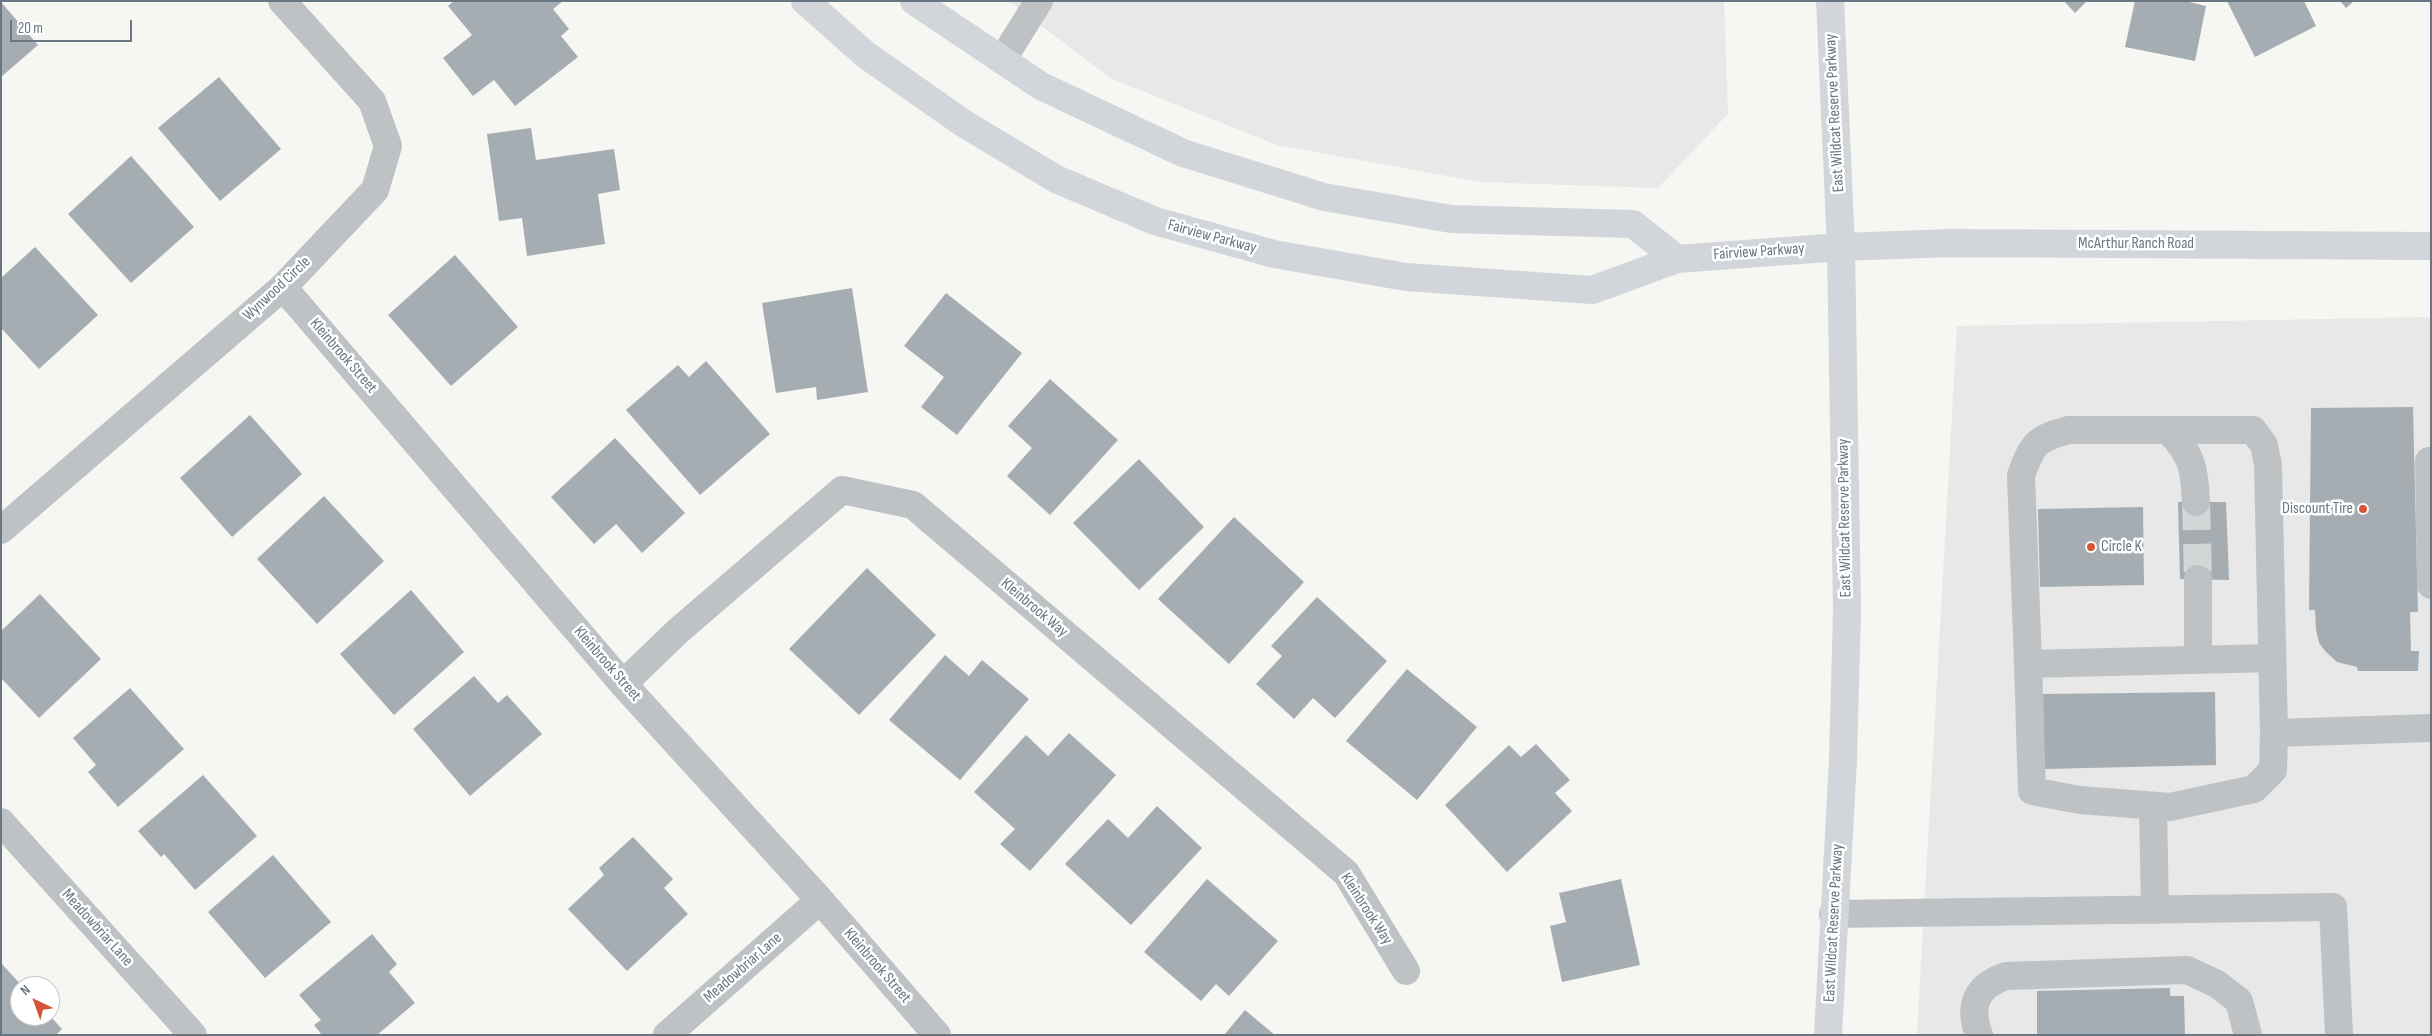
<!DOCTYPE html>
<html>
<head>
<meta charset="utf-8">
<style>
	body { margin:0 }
	#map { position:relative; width:2432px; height:1036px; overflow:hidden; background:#f6f6f3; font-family:"Sofia Sans Condensed",sans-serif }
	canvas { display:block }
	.frame { position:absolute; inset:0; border:2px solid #687782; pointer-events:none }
	.north { position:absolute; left:10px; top:976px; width:50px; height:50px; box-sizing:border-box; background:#fff; border:1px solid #c3c9cd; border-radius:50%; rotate:318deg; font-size:14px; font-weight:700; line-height:20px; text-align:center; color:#687782 }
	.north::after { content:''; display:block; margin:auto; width:18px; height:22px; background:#d45536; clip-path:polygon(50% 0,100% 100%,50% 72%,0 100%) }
	.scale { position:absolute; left:10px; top:20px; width:122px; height:22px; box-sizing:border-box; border:2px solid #687782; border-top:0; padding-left:6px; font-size:15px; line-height:18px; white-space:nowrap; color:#687782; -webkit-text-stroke:4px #fff; paint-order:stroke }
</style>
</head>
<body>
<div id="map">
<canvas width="2432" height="1036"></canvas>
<div class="frame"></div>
<div class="north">N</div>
<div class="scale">20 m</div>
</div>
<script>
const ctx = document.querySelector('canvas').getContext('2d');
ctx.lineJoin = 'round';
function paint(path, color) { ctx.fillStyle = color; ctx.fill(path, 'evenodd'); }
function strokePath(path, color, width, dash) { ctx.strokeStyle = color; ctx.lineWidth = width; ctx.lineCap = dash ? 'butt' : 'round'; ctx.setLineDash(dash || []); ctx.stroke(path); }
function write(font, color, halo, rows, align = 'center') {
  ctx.font = font + ' "Sofia Sans Condensed",sans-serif'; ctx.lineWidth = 5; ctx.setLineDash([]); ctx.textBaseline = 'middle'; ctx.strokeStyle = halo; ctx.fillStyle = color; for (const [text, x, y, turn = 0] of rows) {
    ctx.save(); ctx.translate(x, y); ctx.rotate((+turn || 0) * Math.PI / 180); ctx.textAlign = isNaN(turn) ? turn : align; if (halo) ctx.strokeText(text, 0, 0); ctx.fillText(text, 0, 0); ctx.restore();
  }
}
paint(new Path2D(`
	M1009,1H1724L1728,114L1658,188L1480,182L1277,145L1110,78Z
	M2431,317V1035H1917L1957,326Z`), '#e7e8e7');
paint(new Path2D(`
	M454,1H563L553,9L569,29L561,36L578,57L515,106L494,80L473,96L443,58L472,35L448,6Z
	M2064,1H2087L2075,13Z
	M2135,1H2185L2206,6L2195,61L2125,47Z
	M2227,1H2304L2316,26L2255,57Z
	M2340,1H2354L2346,8Z
	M1,2L38,45L1,77Z
	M219,77L281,149L220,201L158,128Z
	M531,128L536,160L614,149L620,190L598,194L605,244L527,256L522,218L499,221L487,134Z
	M131,156L194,227L131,283L68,214Z
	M35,247L98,315L39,369L1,328V278Z
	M455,255L518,327L451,386L388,315Z
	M852,288L868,392L817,400L816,387L776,393L762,303Z
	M946,293L1022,353L957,435L921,407L944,377L904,346Z
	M706,361L770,434L700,495L626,410L678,365L689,377Z
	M1050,379L1118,440L1050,515L1007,476L1032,448L1008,426Z
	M2413,407L2418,612H2410L2411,651H2419L2418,671H2358L2357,667L2337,662L2326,652L2319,643L2316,630L2315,610H2309L2311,408Z
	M250,415L302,474L232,537L180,478Z
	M615,438L685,513L642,553L616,524L594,544L551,497Z
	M1139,459L1204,527L1139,590L1073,523Z
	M324,496L384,561L317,624L257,559Z
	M2178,502H2226L2229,580L2180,579Z
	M2143,507L2144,585L2040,587L2038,509Z
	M1234,517L1304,582L1229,664L1158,599Z
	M867,568L936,635L859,715L789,649Z
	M411,590L464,652L394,715L340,654Z
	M40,594L101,659L39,718L1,678V631Z
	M1317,597L1387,661L1335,718L1313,698L1294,719L1256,684L1282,656L1271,646Z
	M945,655L969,676L982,660L1029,699L960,780L889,720Z
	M1407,669L1477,727L1417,800L1346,741Z
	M474,676L498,703L507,695L542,734L470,796L413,729Z
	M130,688L184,749L118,807L88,772L96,765L73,738Z
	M2215,692L2216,765L2044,769L2043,694Z
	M1069,733L1116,775L1030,871L1000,844L1015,829L974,792L1026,735L1048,756Z
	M1536,744L1570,780L1555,793L1572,811L1507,872L1445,805L1509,745L1521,757Z
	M203,775L257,836L195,890L164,854L161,857L138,831Z
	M1157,806L1202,848L1131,925L1065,864L1108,819L1128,838Z
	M633,837L673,879L664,888L688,914L627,971L568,909L604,875L599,868Z
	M273,855L331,922L265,978L208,912Z
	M1207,879L1278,941L1229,996L1216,984L1201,1001L1144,952Z
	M1621,879L1640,965L1562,982L1550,926L1566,922L1559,893Z
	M372,934L397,964L389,972L415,1003L377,1035H322L314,1025L321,1020L299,995Z
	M2,964L22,986H20V1016H50L62,1029L56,1035H1Z
	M2170,988V996H2184L2185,1035H2037V991Z
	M1245,1010L1275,1035H1224Z`), '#a6adb2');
strokePath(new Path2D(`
	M2196,502L2198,579`), '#d2d6d7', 28, [28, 14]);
strokePath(new Path2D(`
	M1002,60L1039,1
	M283,287L623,684L820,900L937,1035
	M2168,430C2193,456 2194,467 2196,502
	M2429,461L2431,585
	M1,530L283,287L375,190L388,146L372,101L282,1
	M2198,579V660
	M2272,658L2028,664L2032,791L2080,800L2170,807L2254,789L2273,770L2274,733
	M2028,664L2021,475C2033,443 2036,439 2068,430H2253L2264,445L2268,465L2274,733L2431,728
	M623,684L678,631L842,490L913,505L1346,873L1406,971
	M2153,806L2155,910
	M1,822L193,1035
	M1833,914L2333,907L2339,1035
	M667,1035L820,900
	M1979,1035C1968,1006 1976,986 2006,976L2187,970L2217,984L2239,1001L2248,1035`), '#bec2c5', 28);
strokePath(new Path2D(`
	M805,1L866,55L963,123L1056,179L1155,221L1274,254L1406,277L1592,290L1677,259L1841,247L1951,243L2431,246
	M914,1L1041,86L1183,153L1324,197L1451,219L1633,224L1677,259
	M1828,1035L1843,760L1847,611L1841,247L1830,1`), '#d2d6da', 28);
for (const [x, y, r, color] of [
	[2363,509,5,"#d45536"],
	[2091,547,5,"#d45536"]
]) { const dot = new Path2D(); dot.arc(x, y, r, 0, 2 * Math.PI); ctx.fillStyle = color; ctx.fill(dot); strokePath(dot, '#fff', 2); }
write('16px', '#687782', '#fff', [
	["East Wildcat Reserve Parkway",1835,113,-93],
	["Fairview Parkway",1212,237,15],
	["McArthur Ranch Road",2136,244],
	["Fairview Parkway",1759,252,-4],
	["Wynwood Circle",277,289,-43],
	["Kleinbrook Street",343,356,49],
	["East Wildcat Reserve Parkway",1845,518,-91],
	["Kleinbrook Way",1034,608,40],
	["Kleinbrook Street",607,664,49],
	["Kleinbrook Way",1366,909,57],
	["East Wildcat Reserve Parkway",1834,923,-87],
	["Meadowbriar Lane",97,928,48],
	["Kleinbrook Street",877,966,49],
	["Meadowbriar Lane",743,968,-41]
]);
write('16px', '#687782', '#fff', [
	["Discount Tire",2353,509],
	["Circle K",2101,547,"left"]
], 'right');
</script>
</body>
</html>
